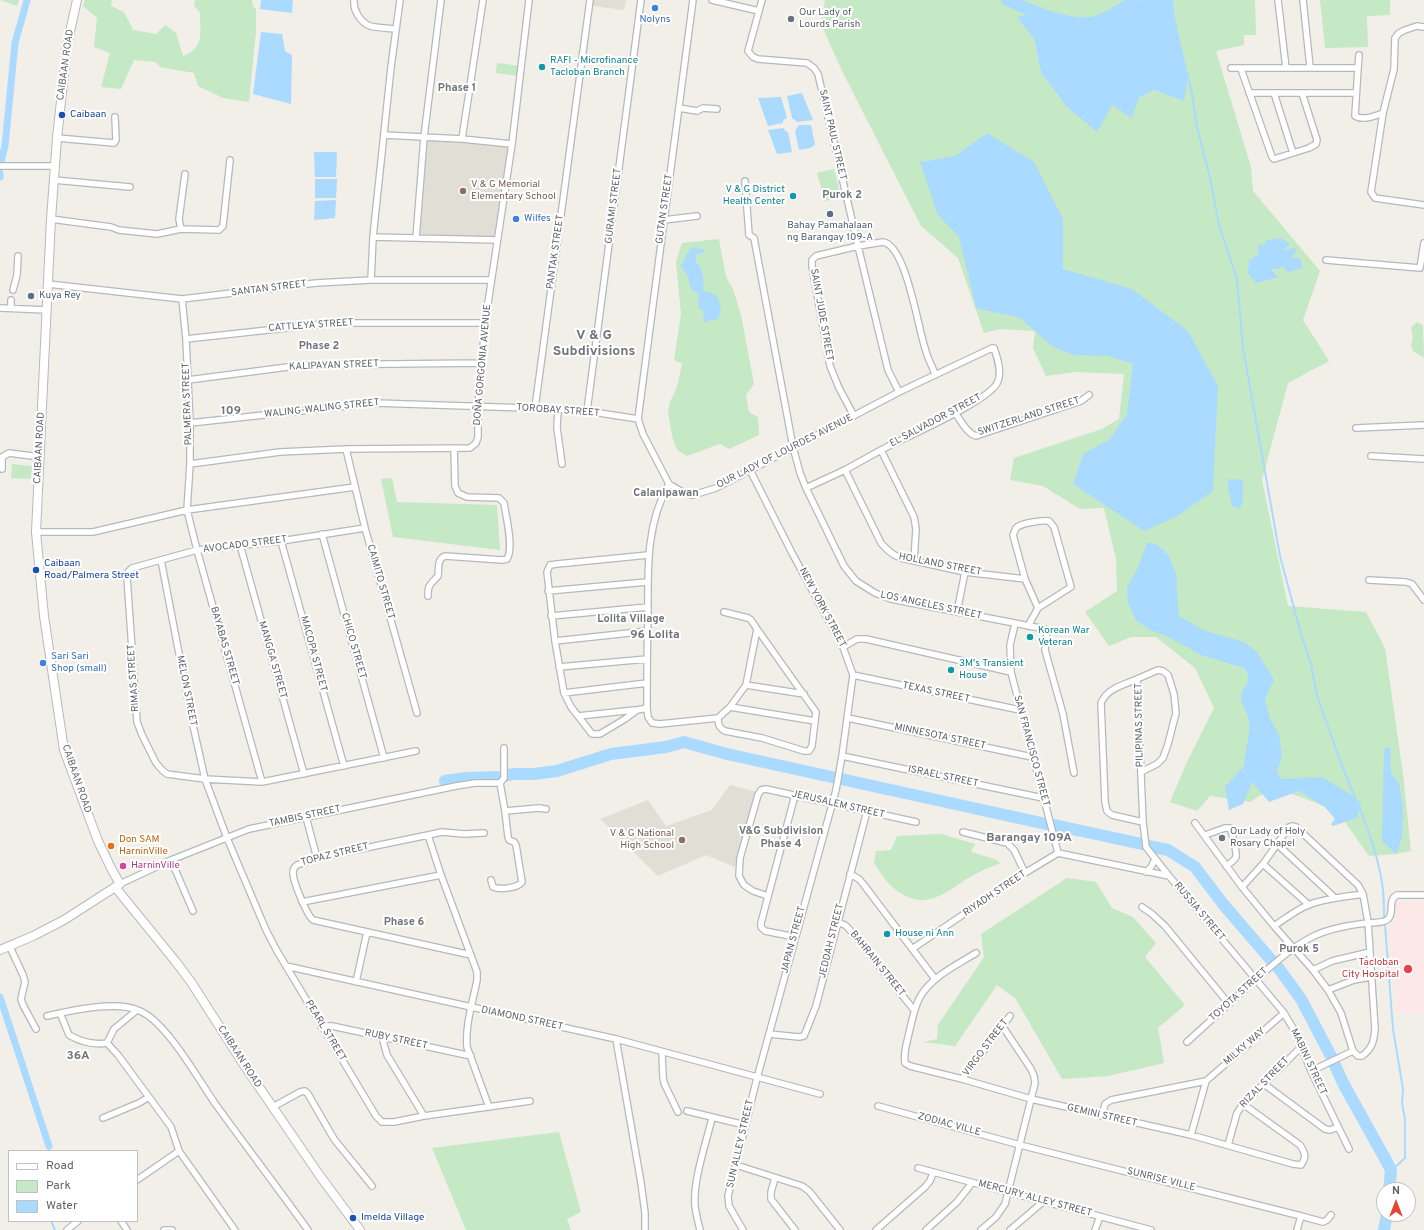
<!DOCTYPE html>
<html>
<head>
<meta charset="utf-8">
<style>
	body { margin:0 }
	#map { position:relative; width:1424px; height:1230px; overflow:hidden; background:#f1efe8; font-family:Overpass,sans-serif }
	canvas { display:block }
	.legend { position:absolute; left:8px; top:1150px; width:130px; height:72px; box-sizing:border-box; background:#fff; border:1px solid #bfc1c3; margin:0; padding:5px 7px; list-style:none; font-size:12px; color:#5f6368 }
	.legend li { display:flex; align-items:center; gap:8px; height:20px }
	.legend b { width:20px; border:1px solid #bfc1c3 }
	.north { position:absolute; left:1376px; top:1182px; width:40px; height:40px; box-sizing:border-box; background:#fff; border:1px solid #bfc1c3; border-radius:50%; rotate:0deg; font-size:11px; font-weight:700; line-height:16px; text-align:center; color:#5f6368 }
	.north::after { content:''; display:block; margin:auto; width:14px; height:18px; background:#ea4335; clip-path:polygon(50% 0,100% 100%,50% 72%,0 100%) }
</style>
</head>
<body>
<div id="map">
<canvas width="1424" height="1230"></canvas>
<ul class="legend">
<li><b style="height:5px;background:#fff"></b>Road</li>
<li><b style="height:11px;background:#c5e8c5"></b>Park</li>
<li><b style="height:11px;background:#aadaff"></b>Water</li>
</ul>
<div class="north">N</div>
</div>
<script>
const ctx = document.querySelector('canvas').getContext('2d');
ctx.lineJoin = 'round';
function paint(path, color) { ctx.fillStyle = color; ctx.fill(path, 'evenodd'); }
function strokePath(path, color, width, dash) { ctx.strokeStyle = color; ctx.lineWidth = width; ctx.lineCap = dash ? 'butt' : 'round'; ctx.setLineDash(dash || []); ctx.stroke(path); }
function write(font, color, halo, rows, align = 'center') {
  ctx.font = font + ' Overpass,sans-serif'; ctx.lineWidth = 4; ctx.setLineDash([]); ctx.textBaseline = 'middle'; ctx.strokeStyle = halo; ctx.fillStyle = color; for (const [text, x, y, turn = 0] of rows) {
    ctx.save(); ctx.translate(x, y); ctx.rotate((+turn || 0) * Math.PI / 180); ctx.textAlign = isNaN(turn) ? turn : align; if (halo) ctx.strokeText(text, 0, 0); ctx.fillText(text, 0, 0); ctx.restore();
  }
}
paint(new Path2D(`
	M593,0H626L624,10L593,6Z
	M427,140L510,147L496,239L420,234Z
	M730,785L757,792L735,867L706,855L658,876L600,819L648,800L666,826L712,810Z`), '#e1ded6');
paint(new Path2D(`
	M1395,901H1424V1013H1397L1388,925L1395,924Z`), '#fce8e6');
paint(new Path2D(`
	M0,0H19L17,6Z
	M85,0H112L111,6L124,12L133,30L156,34L165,25L176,33L183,56C205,48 200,32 200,13L194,5L195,0H252L253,6L256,9V31L249,102L223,98L198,86L194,73L160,67L156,62L134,60L121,89L101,87L110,53L94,47L97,18L83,6Z
	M825,0H1143L1126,14L1091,27L1040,12L1034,39L1041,73L1066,106L1112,105L1139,98L1154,90L1184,101L1173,0H1255L1256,35H1244V45L1216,51L1251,167L1253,191L1320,271L1303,320L1329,361L1288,383L1262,480L1288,606L1366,612L1385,648L1403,774L1411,851L1396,854L1369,856L1337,811L1301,797L1272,788L1250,802L1210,796L1197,811L1170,802L1186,764L1214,708L1195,668L1156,637H1131L1109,646L1085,612L1117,591L1116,559L1104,508L1080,509L1043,486L1010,480L1014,458L1102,429L1119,419L1124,374L1076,372L1046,376L1033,348L1035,331L1000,329L984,333L958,258L921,226L842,71L821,24ZM1264,246L1282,250L1290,258L1272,269L1278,276L1249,260L1258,254Z
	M1320,0H1390V15L1367,16L1368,47L1325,48Z
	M497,63L521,66L520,76L496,73Z
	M834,169L841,197L825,201L817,173Z
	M719,239L726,277L733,289L741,315L754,384L746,395L749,412L758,417L759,435L729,449L720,444L687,456L677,450L672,436L668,412L670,402L677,387L682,364L674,360L681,314L676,262L682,243Z
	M1417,322L1423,325L1424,358L1413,351L1411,345L1413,338L1411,328Z
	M12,464L32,466L31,479L11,478Z
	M392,478L397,502L497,505L500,550L393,537L381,479Z
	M941,834L975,844L971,852L995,859L1001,863C990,867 978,872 968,878C942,895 925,911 896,890C887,884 880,872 874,863L876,851L891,850L897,836Z
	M1067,878L1096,882L1112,908L1133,917L1156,943L1145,957L1185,1005L1158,1028L1164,1063L1108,1076L1062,1079L1015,998L997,985L955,1046L923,1042L937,1039L938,1025L984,957L981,934Z
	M559,1132L581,1212L567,1219L571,1230H466L432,1148Z`), '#c5e8c5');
paint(new Path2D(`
	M261,0H293L292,13L260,9Z
	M1143,0H1173L1175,18L1188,76L1184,101L1154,90L1139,98L1131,118L1112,105L1097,132L1066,106L1041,73L1034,39L1017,17L1040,12L1091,27L1125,14Z
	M261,32L282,34L285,51L292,55L291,104L253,94Z
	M802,93L813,120L797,122L792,118L787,96Z
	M781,97L787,118L783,120V123L768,126L758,98Z
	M799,125H811L815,145L810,148L799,150L795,131Z
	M784,128L785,131L788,132L792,152L777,154L768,130Z
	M987,133L1034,162L1063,219V269L1132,289L1188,331L1218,386L1213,491L1176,517L1144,531L1073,484L1083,454L1110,439L1127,414L1133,364L1109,356L1074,355L1053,347L1020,318L976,308L959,237L938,215L920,162L955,156Z
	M314,152H337L336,177H315Z
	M315,179H337L336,198H315Z
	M336,200L335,218L314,220L315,201Z
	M1281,238L1290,244L1283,250L1294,248L1297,250L1291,258H1300L1303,268L1288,272L1283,266L1279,269H1272L1278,277L1256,283L1248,273L1249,260L1258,254L1259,243L1264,246L1267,240Z
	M693,247L705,250L704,253L696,254V262C704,269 704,281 703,291C707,292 713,292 716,296C721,302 723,313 716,320H710L704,323L703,319L704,312L698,307L699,294L691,289L688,277L680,265L684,262L685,256Z
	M1228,479L1243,480V500L1240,509L1232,506L1228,488Z
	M1147,543L1156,544L1168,554L1177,576V595L1179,616L1203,630L1244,642L1257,652L1274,680L1265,699L1270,719L1279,735L1282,755L1277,772L1282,779L1322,777L1347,792L1361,803L1357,818L1333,826L1331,824L1335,819L1325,807L1299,791L1269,802L1252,782L1243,804L1229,810L1225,787L1244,766C1244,751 1251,736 1249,720C1248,713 1241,706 1241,697C1242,684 1255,684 1244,668L1201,655L1167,636L1150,630L1136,620L1128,602L1127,587L1138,568Z
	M1390,747L1391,773L1399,783L1403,808L1402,838L1396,854L1382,841L1384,749Z`), '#aadaff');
strokePath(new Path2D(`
	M1187,73L1192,93L1197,127L1210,178L1219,224L1237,280L1243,348L1280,556L1301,634L1311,664L1317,695L1339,758L1356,800
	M1359,806C1369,831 1378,857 1382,883C1384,894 1384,906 1384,917
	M1385,925L1393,1029L1403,1089L1402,1103L1405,1119V1158L1391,1171
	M49,1151V1146
	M51,1221L55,1230`), '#aadaff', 2);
strokePath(new Path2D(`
	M1,161L5,146L15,43L27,0
	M0,177V173
	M0,997L49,1146`), '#aadaff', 7);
strokePath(new Path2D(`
	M1007,0C1031,10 1064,26 1089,23C1104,22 1123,8 1136,0
	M445,781L466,778L500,777L513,774H534L557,771L611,754L666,747L684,742L727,754L1046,824
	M1054,825L1142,844
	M1148,846L1168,850L1195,867L1223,904L1272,961
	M1277,966L1301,999L1332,1058
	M1334,1063L1343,1083L1388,1164L1391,1171L1389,1190
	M1384,1230L1387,1214`), '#aadaff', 12);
const street = new Path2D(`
	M354,0C353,10 360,22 370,26C377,28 388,28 396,29
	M693,0L638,419L643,434L669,484L684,493L693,495L716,488L899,392L992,348H994C997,357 1002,371 998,381C993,400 901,439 881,450
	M712,0L759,11
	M762,0L748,51L753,57L758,59L807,63L814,68L818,74L858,246L888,370L899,392
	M1278,0L1286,68
	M1303,0L1310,67
	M1424,27L1417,26L1405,30L1399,33L1395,38L1394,69L1383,113L1371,192L1375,198L1424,205
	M1231,68H1358L1355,116C1363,121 1375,116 1383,113
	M1358,68L1359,55
	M1241,69L1272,157L1274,159L1309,148L1316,144L1317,140L1302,93
	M1249,93H1356
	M1274,93L1293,153
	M679,108L697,111L703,108L717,109
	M384,135L462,139L512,144
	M57,138L114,143L116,140L115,117
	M462,139L483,0
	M0,166H55
	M54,180L130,187
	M745,181L749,235L754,238L793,447L800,473L806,488L844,566L856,581L875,593L891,599L1045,629L1047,631L1045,650L1063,714L1074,773
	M51,219L111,227L119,230L157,234L181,229L219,230L223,226L230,160
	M664,220L697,216
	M181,229L179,219L185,174
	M373,237L497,240
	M416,238L424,137L441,0
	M1326,260L1420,268L1424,243
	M371,280L373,237L391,67L400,0
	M48,284L182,299L316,283L371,280H491
	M13,290L17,275L18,256
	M182,299L186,339L190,423V464L187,510L197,550L262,782
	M0,308L47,310
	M11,308V300
	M186,339L332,323H485
	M188,380L303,365L481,363
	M535,408L590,0
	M558,409L557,428L562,464
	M587,411L641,0
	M955,413C961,420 966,433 976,436L1081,401L1089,395
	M854,416L839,388L830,366L812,266V260L816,256L858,246L883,242C906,245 918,328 925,348C927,357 932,366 935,374
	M190,423L375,403L558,409L587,411L638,419
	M1356,428L1424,425
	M346,449L365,528L417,713
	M1371,456L1424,459
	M190,464L280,452L346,449L470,448L476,443L478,437V407L485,323L512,144L529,0
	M2,469V457L9,453L40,457
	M669,484C645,525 648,574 648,619C647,649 647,679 647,708L648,717L652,723L660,724L718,718L730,707L746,685L757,629L816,712L812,746L809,751H804L762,738L725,731C719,728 718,724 718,718
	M806,488L845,470
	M365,528L281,541L197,550L132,568L128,572L127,577L137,722L142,735L156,763L162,770L167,774L205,779L262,782L416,751
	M36,532H93L187,510L355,487
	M322,534L384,758
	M281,541L344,766
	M240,545L304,774
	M161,560L192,721L205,779L227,838L266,930L277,951L376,1116L382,1122H394L424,1116L530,1101
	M914,561L916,529L914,517L881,450L845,470L881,543C887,550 892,555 901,558L965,572L1025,579
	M1369,580L1406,582L1412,584L1424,600
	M548,591L647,582
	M428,596C428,584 430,585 438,576C439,568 437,559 445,556L502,560L507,559C514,548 506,516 504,503L499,498L467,497L458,493L455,486L454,448
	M724,612L748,618L751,620L757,629
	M957,612L965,572
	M551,616L648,607
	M1015,624L1010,645L1011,672L1058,853
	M1028,626L1038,608L1071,587L1054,527L1049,521C1042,520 1021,523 1016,528C1015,530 1014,533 1013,535L1025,579L1038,608
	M555,641L648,631
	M843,647L857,639H866L1011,672
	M559,667L647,659
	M853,675L1020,710
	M1137,679C1124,685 1107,688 1101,703L1105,802L1107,811L1112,815L1143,822
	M746,685L804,694
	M564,693L647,683
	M730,707L815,721
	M647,708L637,710L625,719L600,734H592L571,707L564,693L555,641L547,572L550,565L557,564L648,555
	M578,716L635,710
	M848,718L1032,757
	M842,756L1043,798
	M1141,772L1157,764L1163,758L1168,744L1176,713L1174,694L1168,675L1163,671L1158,670L1137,679L1143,822L1146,847L1169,876L1284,1013L1294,1030L1311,1071L1349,1149
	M500,783L504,778V748
	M505,811L539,808L546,809
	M306,817L317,858
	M1195,823L1242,887L1274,926L1313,970L1328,990L1341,1013L1353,1051L1358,1056H1362C1372,1049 1374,1041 1375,1029L1368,922L1363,894L1358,885L1296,827L1292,826L1289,827L1263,864
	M963,832L1007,843L1014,850L1025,873
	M428,835L441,875L477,972V980C473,1002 465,1024 467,1047L489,1107
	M1205,835L1225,828H1230C1232,833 1237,852 1236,857C1234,861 1229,864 1226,866
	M1277,844L1335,898
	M1058,853L1169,876
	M171,860L193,911
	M1146,872L1151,867L1155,859
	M850,874L859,879L864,885L935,979
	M491,880L493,887C500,890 518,888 522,882L516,845L514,842L509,840L508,837L505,811L500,783
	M120,884L171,860L249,829L456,786L475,783H500
	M1242,887L1263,864L1309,905
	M768,896L753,891L744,885L739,876L740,858L758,795L761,790L766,789L916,822
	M302,902L441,875
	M1142,907L1152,914L1165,926L1229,1004
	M837,922L845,925L850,930L914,1010
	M1274,926C1285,919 1296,910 1308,905C1326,898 1345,897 1363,894
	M795,937L765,931L761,927V923L795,795
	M9,945L23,975L25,982L21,999L23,1005L36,1029
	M912,949L1025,873L1058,853
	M976,953C957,965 932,976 920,997C914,1008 912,1021 909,1033C907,1043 903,1053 905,1063L910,1066L962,1079L1031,1099L1191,1135L1293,1164L1301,1165C1307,1156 1305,1153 1300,1145L1243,1104
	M471,955L313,920C307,915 293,882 293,873C293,870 294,867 297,865L317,858L428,835L442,832L464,834L484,833
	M286,966L616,1039L820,1094
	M1313,970L1332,961L1370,952
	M356,982L367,932
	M1328,990L1354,980L1371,977
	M60,1013L69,1035C81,1042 94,1045 107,1043L118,1055L171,1127L179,1151L235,1230
	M47,1016C72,1010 117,1000 140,1011C166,1022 197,1077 214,1102C245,1145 277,1187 308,1230
	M321,1026H332L471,1056
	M769,1034L799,1037L804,1036L816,1006L867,811
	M382,1037L387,1055L424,1116
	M616,1039L641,1183L645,1213V1230
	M1187,1042C1209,1022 1231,1002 1253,982C1272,966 1291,947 1314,936C1330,928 1350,925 1367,923C1373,922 1383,924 1388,919C1395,913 1387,900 1397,895H1424
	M107,1043L114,1029L137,1010
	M662,1052L663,1077L664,1083L678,1112
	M1311,1071L1353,1051
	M962,1079L1010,1016
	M1206,1081L1284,1013
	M1264,1084L1325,1129L1330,1130L1338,1127
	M878,1106L1020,1145L1301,1216L1323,1222L1327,1220L1331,1215
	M273,1107L300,1092L305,1091L308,1094L334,1139L372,1186
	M687,1111L745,1125
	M1102,1116L1105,1104L1111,1100L1206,1081
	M103,1118L139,1103L149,1097
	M1191,1135L1206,1081
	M1228,1145L1237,1113L1243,1104L1264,1084L1301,1047
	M736,1165L802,1186L809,1191L840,1230
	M918,1168L1151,1230
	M775,1178L771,1192V1199L795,1230
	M137,1180L179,1151
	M121,1221L127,1230
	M67,1230L78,1221
	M164,1230H172
	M700,1230C698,1222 696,1214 695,1206C693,1179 706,1144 712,1118
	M743,1230L729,1206L728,1196L757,1078L836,790L842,756L853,675L843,647L792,553L750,470
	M876,1230L925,1187L930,1181L933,1173
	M926,1230L957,1202L972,1183
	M981,1230L996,1217L1005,1204L1035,1083L1034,1076L1031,1069L1003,1027
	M1010,1230L1044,1201
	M1095,1230L1100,1216
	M1297,1230L1301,1216`);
const secondary = new Path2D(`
	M115,887L176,962L191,982L246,1068L320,1176L360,1230
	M0,950L33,936L64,920L120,884L112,870L98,841L64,750L44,616L36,532L51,219L57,138L67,45L77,0`);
strokePath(street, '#b5b8bc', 8);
strokePath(secondary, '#b6babf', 10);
strokePath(street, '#fff', 5.5);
strokePath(secondary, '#fff', 8);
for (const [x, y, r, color] of [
	[655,8,4,"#3f7fe0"],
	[791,19,4,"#6b7280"],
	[542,67,4,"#0f9aa8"],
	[62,115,4,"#1a4fb4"],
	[463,191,4,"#8d6e63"],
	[793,196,4,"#0f9aa8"],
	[830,214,4,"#5c6f8a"],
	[516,219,4,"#3f7fe0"],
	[31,296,4,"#5c6f8a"],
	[36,570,4,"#1a4fb4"],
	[1030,637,4,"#0f9aa8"],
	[43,663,4,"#3f7fe0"],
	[951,670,4,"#0f9aa8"],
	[1222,838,4,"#6b7280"],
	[682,840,4,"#8d6e63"],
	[111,846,4,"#e8710a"],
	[123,866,4,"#d1479c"],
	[887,934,4,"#0f9aa8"],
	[1408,969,5,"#e0444e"],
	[353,1218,4,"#1a4fb4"]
]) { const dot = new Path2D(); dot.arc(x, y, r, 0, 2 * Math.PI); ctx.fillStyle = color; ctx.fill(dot); strokePath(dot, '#fff', 1.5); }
write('10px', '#5b616d', '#fff', [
	["Our Lady of",799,13],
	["Lourds Parish",799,25],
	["Our Lady of Holy",1230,832],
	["Rosary Chapel",1230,844]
], 'left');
write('10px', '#366cbe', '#fff', [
	["Nolyns",655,20,"center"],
	["Wilfes",524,219],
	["Sari Sari",51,657],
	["Shop (small)",51,669]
], 'left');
write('10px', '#0d838f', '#fff', [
	["RAFI - Microfinance",550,61],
	["Tacloban Branch",550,73],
	["V & G District",785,190,"right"],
	["Health Center",785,202,"right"],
	["Korean War",1038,631],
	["Veteran",1038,643],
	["3M's Transient",959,664],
	["House",959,676],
	["House ni Ann",895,934]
], 'left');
write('10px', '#5f6368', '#fff', [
	["CAIBAAN ROAD",66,65,-82],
	["SAINT PAUL STREET",832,135,77],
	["GURAMI STREET",614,206,-83],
	["GUTAN STREET",665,209,-82],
	["PANTAK STREET",556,252,-82],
	["SANTAN STREET",269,289,-7],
	["SAINT JUDE STREET",821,315,80],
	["CATTLEYA STREET",311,326,-4],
	["DOÑA GORGONIA AVENUE",483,365,-85],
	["KALIPAYAN STREET",334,366,-2],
	["PALMERA STREET",188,404,-92],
	["WALING-WALING STREET",322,409,-6],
	["TOROBAY STREET",558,411,4],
	["SWITZERLAND STREET",1029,417,-18],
	["EL SALVADOR STREET",936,421,-28],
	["CAIBAAN ROAD",40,448,-87],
	["OUR LADY OF LOURDES AVENUE",785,452,-27],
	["AVOCADO STREET",245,545,-7],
	["HOLLAND STREET",940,565,11],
	["CAIMITO STREET",380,582,74],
	["LOS ANGELES STREET",931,606,12],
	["NEW YORK STREET",822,608,62],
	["BAYABAS STREET",224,646,74],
	["CHICO STREET",353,646,74],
	["MACOPA STREET",313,654,75],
	["MANGGA STREET",272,660,74],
	["RIMAS STREET",134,678,-94],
	["MELON STREET",186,691,79],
	["TEXAS STREET",936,693,12],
	["PILIPINAS STREET",1140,725,-91],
	["MINNESOTA STREET",940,737,12],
	["SAN FRANCISCO STREET",1031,751,75],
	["ISRAEL STREET",943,777,12],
	["CAIBAAN ROAD",76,779,71],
	["JERUSALEM STREET",838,805,13],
	["TAMBIS STREET",305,817,-12],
	["TOPAZ STREET",335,855,-14],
	["RIYADH STREET",995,894,-34],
	["RUSSIA STREET",1199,912,50],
	["JAPAN STREET",794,940,-75],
	["JEDDAH STREET",832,941,-76],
	["BAHRAIN STREET",877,964,51],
	["TOYOTA STREET",1239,995,-42],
	["DIAMOND STREET",522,1019,12],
	["PEARL STREET",325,1031,59],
	["RUBY STREET",396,1040,12],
	["MILKY WAY",1245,1047,-41],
	["VIRGO STREET",986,1048,-53],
	["CAIBAAN ROAD",239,1057,57],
	["MABINI STREET",1308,1062,65],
	["RIZAL STREET",1265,1083,-46],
	["GEMINI STREET",1102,1116,13],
	["ZODIAC VILLE",949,1125,15],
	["SUN ALLEY STREET",741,1144,-77],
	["SUNRISE VILLE",1161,1180,14],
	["MERCURY ALLEY STREET",1035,1199,15]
]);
write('10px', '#164399', '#fff', [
	["Caibaan",70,115],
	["Caibaan",44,564],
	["Road/Palmera Street",44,576],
	["Imelda Village",361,1218]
], 'left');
write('10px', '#785e54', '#fff', [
	["V & G Memorial",471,185],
	["Elementary School",471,197],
	["V & G National",674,834,"right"],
	["High School",674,846,"right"]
], 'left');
write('10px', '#4e5e75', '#fff', [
	["Bahay Pamahalaan",830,226],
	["ng Barangay 109-A",830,238],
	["Kuya Rey",39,296,"left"]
]);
write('10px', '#c56008', '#fff', [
	["Don SAM",119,840],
	["HarninVille",119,852]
], 'left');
write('10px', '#b23c85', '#fff', [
	["HarninVille",131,866]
], 'left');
write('10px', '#be3a42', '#fff', [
	["Tacloban",1399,963],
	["City Hospital",1399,975]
], 'right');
write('bold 11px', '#70757a', '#fff', [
	["Phase 1",457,89],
	["Purok 2",842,196],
	["Phase 2",319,347],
	["Calanipawan",666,494],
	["Lolita Village",631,620],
	["V&G Subdivision",781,832],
	["Phase 4",781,845],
	["Phase 6",404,923],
	["Purok 5",1299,950]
]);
write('bold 12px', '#70757a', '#fff', [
	["109",231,412],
	["96 Lolita",655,636],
	["Barangay 109A",1029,839],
	["36A",78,1057]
]);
write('bold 14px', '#70757a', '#fff', [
	["V & G",594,336],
	["Subdivisions",594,352]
]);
</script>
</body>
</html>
